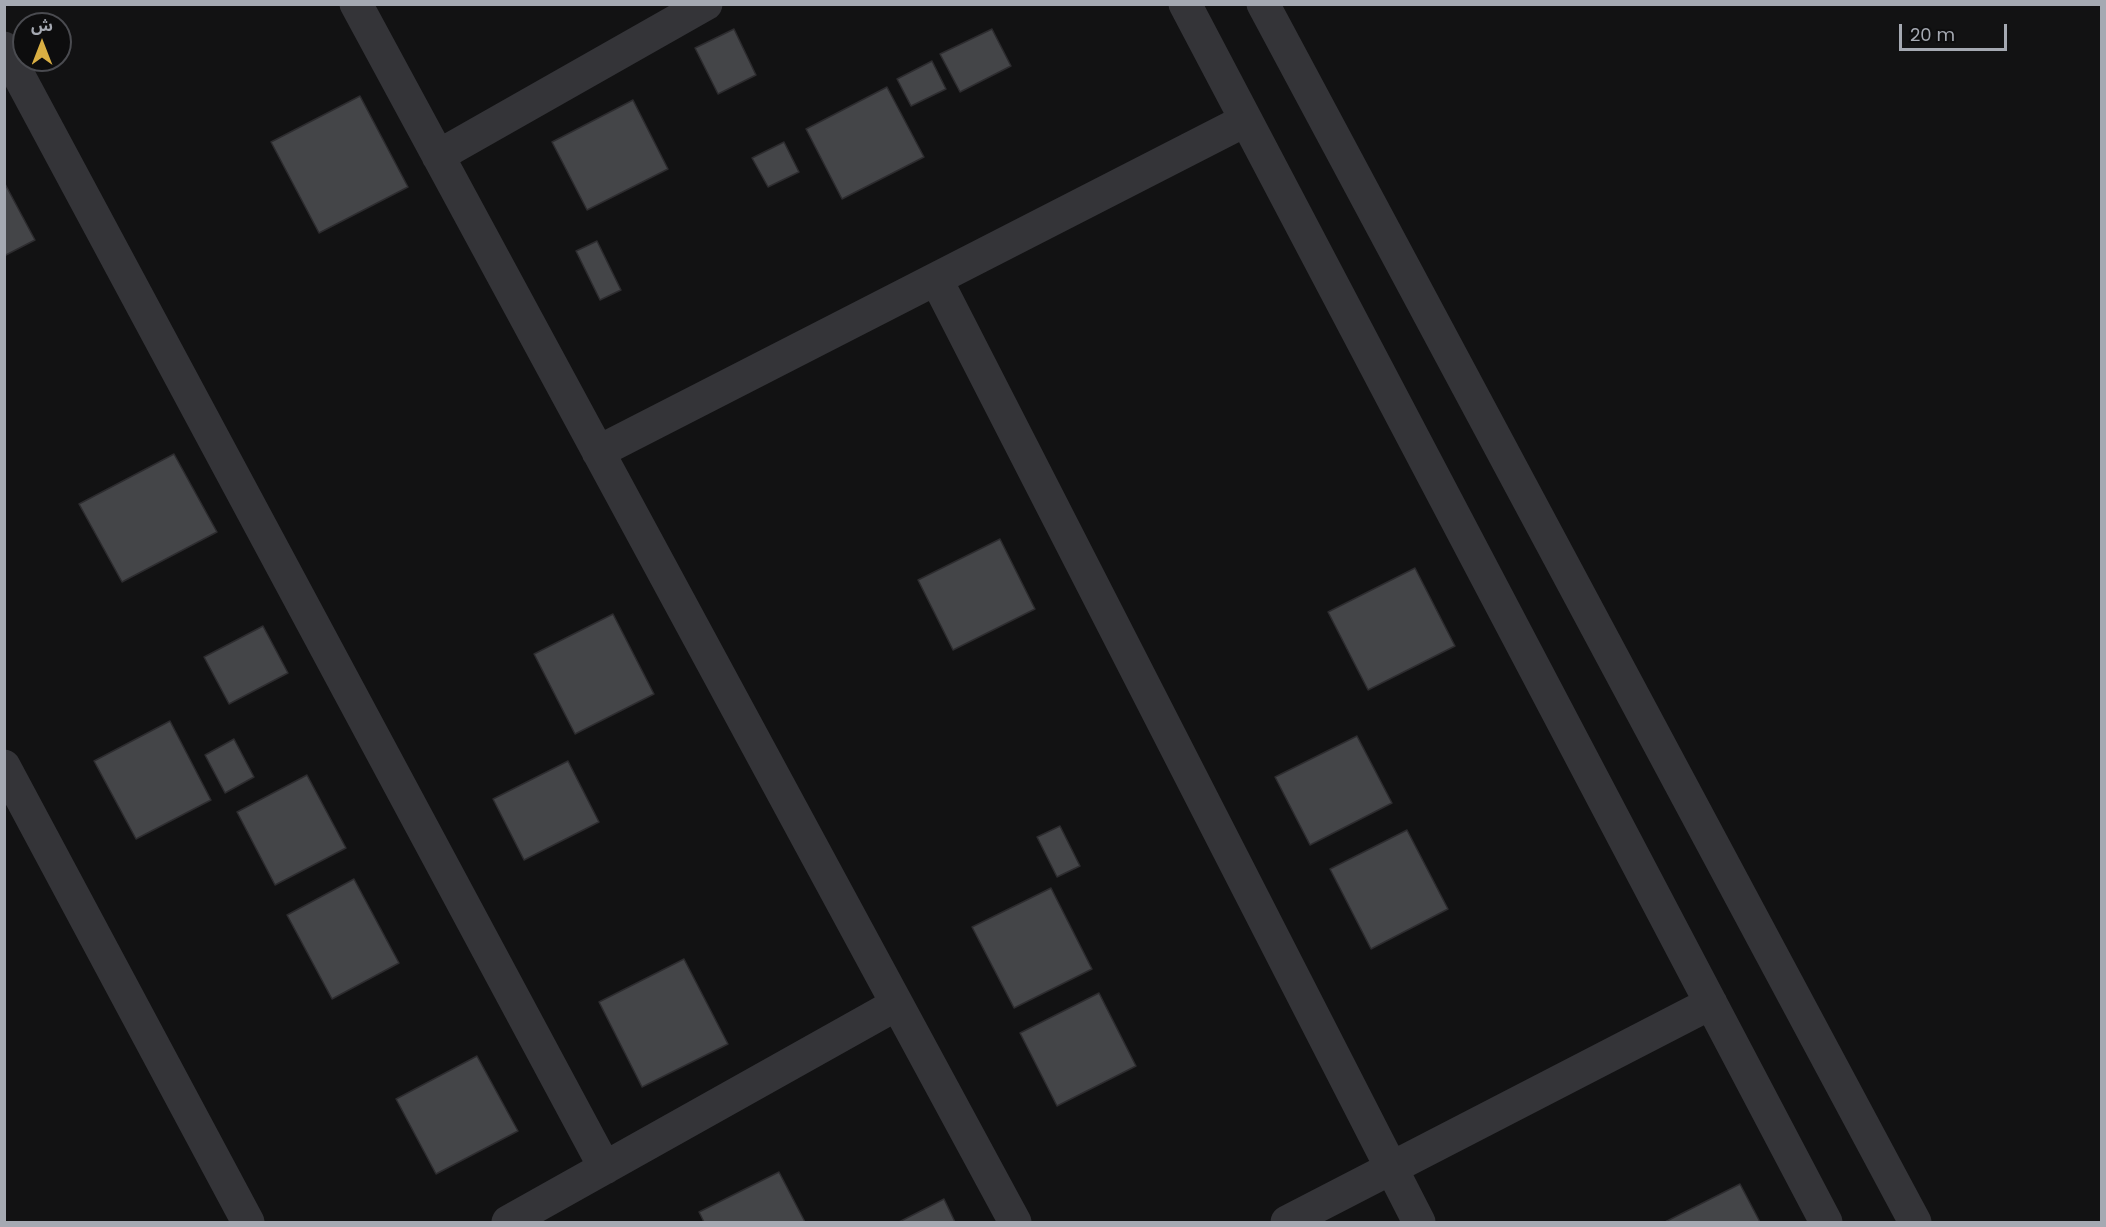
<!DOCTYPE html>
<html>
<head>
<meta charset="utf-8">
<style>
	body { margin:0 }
	#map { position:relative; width:2106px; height:1227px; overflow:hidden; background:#121213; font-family:Poppins,"Noto Sans Arabic",sans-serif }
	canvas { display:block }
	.frame { position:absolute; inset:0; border:6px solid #a5a9b2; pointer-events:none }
	.north { position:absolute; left:12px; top:12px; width:60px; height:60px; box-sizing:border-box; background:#0d0d0e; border:2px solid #4a4b50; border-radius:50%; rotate:0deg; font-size:16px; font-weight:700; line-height:24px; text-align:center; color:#a5a9b2 }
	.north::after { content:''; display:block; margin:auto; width:21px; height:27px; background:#daaf43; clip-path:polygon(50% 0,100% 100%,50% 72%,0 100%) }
	.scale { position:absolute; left:1899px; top:24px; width:108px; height:27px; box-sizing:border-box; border:3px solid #a5a9b2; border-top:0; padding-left:8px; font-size:18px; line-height:21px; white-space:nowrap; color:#a5a9b2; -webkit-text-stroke:4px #0d0d0e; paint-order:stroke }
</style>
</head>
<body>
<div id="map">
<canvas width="2106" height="1227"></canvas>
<div class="frame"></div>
<div class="north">ش</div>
<div class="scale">20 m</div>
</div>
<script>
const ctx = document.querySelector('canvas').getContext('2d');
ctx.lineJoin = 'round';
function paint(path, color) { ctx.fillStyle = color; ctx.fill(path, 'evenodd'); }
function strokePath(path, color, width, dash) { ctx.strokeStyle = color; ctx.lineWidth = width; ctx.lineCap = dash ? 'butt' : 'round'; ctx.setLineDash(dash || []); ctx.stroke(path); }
const building = new Path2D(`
	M734,29L756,75L718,94L695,48Z
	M992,29L1011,66L960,92L940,54Z
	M932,61L946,89L911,106L897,79Z
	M887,87L924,157L842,199L806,129Z
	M360,96L408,187L319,233L271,142Z
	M633,100L668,169L587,210L552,142Z
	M784,142L799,172L768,187L752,158Z
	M4,182L35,240L4,256Z
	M597,241L621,290L600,300L576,251Z
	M174,454L217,532L122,582L79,504Z
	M1000,539L1035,609L953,650L918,580Z
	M1415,568L1455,646L1368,690L1328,612Z
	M613,614L654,694L575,734L534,654Z
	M263,626L288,673L229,704L204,657Z
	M170,721L211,800L136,839L94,761Z
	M1357,736L1392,803L1310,845L1275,777Z
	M234,739L254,777L225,793L205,755Z
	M568,761L599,822L524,860L493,799Z
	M307,775L346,848L275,885L237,812Z
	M1060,826L1080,866L1057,877L1037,837Z
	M1407,830L1448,909L1371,949L1330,869Z
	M354,879L399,963L332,999L287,915Z
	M1051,888L1092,969L1014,1008L972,927Z
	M684,959L728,1044L642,1087L599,1002Z
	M1099,993L1136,1066L1057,1106L1020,1033Z
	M477,1056L518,1131L436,1174L396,1099Z
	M779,1172L805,1222H704L699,1212Z
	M1740,1184L1760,1222H1665Z
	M944,1199L955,1222H899Z`);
paint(building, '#444548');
strokePath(building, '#2d2c2f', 1.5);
strokePath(new Path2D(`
	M356,4L1015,1222
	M1185,4L1826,1222
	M1263,4L1915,1222
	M4,48L605,1168
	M438,156L706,4
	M936,279L1419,1222
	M598,452L1246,120
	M4,766L248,1222
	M508,1222L897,1004
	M1287,1222L1711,1003`), '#343438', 33);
</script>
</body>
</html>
